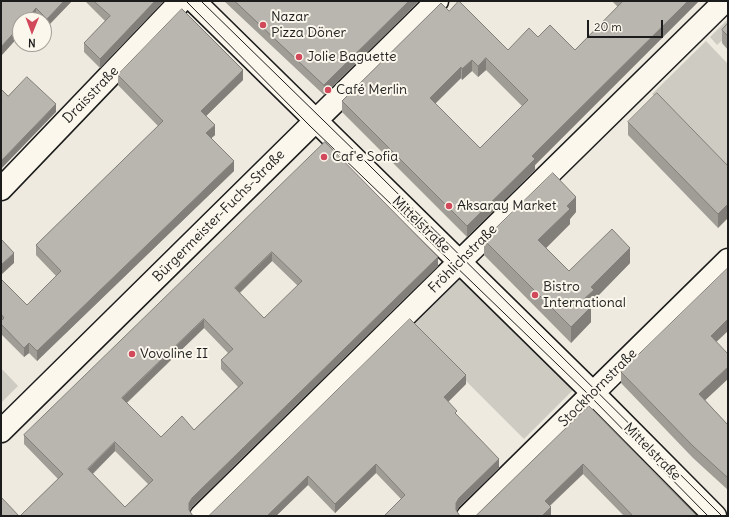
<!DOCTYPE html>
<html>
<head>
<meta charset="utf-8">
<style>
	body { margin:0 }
	#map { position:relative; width:729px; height:517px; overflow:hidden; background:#eeeadf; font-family:Delius,sans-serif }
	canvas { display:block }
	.frame { position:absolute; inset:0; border:2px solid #1c1c1c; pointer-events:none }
	.north { position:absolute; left:12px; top:12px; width:40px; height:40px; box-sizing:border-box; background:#fbf7ec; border:1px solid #a29f99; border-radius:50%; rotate:181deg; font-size:11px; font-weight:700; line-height:16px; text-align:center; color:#1c1c1c }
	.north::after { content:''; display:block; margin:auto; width:14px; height:18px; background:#d1495b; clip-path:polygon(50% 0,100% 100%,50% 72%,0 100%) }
	.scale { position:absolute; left:587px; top:20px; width:76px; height:18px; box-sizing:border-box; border:2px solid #1c1c1c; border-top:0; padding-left:5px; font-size:12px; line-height:14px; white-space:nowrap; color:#1c1c1c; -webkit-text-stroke:3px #fbf7ec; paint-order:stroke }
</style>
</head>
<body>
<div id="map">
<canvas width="729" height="517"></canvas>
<div class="frame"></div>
<div class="north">N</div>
<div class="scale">20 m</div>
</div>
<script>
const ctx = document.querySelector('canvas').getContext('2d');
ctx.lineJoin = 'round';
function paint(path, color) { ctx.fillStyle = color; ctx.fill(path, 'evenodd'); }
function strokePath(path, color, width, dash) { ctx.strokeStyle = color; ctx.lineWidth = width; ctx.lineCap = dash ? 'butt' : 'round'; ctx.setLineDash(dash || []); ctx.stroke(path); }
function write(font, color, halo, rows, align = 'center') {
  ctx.font = font + ' Delius,sans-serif'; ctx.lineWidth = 4; ctx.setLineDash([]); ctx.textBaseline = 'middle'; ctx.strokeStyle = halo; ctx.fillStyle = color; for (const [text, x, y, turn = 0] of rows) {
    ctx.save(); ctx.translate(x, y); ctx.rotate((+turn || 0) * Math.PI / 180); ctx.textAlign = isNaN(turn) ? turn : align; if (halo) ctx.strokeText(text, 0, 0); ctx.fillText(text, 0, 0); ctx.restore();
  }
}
paint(new Path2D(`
	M728,19V35L717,45L710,37Z
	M706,41L728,64V170L652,94Z
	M458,272L575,388L524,439L407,322Z
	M1,368L18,386L1,403Z`), '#ceccc2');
const minor = new Path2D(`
	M194,1L593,393L715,516
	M1,189L181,1
	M1,431L437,1
	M201,516L725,1
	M468,516L728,260`);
strokePath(minor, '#1c1c1c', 25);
strokePath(minor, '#fbf7ec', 22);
strokePath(new Path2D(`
	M186,1L310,126L587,393L708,516
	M201,1L364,160L722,516`), '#1c1c1c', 1);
paint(new Path2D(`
	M1,1H72L47,27L44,24V20H39L36,17L1,56Z
	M85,1H164L100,68L84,52V43L105,21Z
	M224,1H419L324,95Z
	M612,1H699L535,165V170L467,237L342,112V101L449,11L508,50L538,37L575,50L618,7ZM486,70L522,106L480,148L435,103L461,78L462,80L472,71L478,77Z
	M728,23V50L722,43V30Z
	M118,75L243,80L206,116L215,135L211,138L234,171L37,361L29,353L24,357L1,334V279L27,305L56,276L36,255V245L158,126L118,85Z
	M628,122L728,166L718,228L628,135Z
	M325,142L438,266L192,507L190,511L20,516L58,479L24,444V435ZM272,261L298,286L264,318L240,293ZM204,328L228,353L221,360V369L238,387L194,430L161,437L127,403ZM115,451L148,484L125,507L93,474Z
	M576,212L570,219V224L546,248L569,271L630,263L594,300V306L591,308V322L571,343L484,255V240Z
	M716,342L705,400L728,425V490L693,458L621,383V372Z
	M466,384L448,402L457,416L499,468L459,507L457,511L401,499L376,473L335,513L308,485L276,516H209Z
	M589,406L697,516H624L583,474L550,506L551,516H476Z`), '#9f9d96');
paint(new Path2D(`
	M64,1H72L47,27V19Z
	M155,1H164L100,68V59Z
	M409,1H419L324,95V85Z
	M688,1H699L535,165V170L467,237V226L532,156Z
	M36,8V17L33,20H26Z
	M20,26V35L1,56V47Z
	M486,58V70L478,77V66Z
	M472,60V71L462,80V69Z
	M461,67V78L430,109V98Z
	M243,70V80L201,121V111Z
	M56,104V112L1,169V161Z
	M215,125V135L206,143V133Z
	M234,161V171L37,361V351Z
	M576,197V212L570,219V224L538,256V240L567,206Z
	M728,204V218L718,228V214Z
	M630,248V263L594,300V306L591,308V322L571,343V327L591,287Z
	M272,252V261L235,297V288Z
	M14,253V263L1,275V265Z
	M438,257V266L192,507L189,512V503L192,498Z
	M204,319V328L122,407V398Z
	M728,319V331L711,347V336Z
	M29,343V353L24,357V348Z
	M728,367V379L699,406V394Z
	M466,375V384L444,406V397Z
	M115,442V451L88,478V469Z
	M499,459V468L459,507L456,512V503L459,498Z
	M376,464V473L335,513V504Z
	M583,464V474L545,510V501Z
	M308,476V485L276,516H267Z
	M551,507V516H542Z`), '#827f7a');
const building = new Path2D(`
	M1,1H64L47,19L36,8L26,20H20V26L1,47Z
	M94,1H155L100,59L84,43L110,16Z
	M235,1H409L324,85Z
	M459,1L508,50L529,28L538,37L550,25L575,50L623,1H688L532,156L535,159L467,226L342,101L441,3L449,11ZM486,58L528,100L480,148L430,98L461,67L462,69L472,60L478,66Z
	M182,9L243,70L201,111L215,125L206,133L234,161L37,351L29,343L24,348L1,324V321L4,318L1,314V279L27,305L61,271L36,245L163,121L118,75Z
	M728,23V36L722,30Z
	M27,77L56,104L1,161V89L8,96Z
	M657,93L728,166V204L718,214L628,122Z
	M325,142L438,257L192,498L189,503V510L193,516H20L63,474L24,435ZM272,252L302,281L264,318L235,288ZM204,319L233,349L221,360L243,383L194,430L182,416L161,437L122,398ZM115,442L153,480L125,507L88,469Z
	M553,173L576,197L567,206L570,209L538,240L569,271L612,229L630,248L591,287L594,290L584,299L591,307L571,327L484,240Z
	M1,239L14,253L1,265Z
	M728,268V319L711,336L728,354V367L699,394L728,425V478L693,446L621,372Z
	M410,319L466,375L444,397L457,411L455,413L499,459L459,498L456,503V510L460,516H384L405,495L376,464L335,504L308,476L267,516H209Z
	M589,406L697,516H633L583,464L545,501L551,507L542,516H476Z
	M1,497L19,516H1Z`);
paint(building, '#b9b6af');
strokePath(building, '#827f7a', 1);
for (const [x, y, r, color] of [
	[263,25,4,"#d1495b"],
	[299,57,4,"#d1495b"],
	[328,90,4,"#d1495b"],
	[324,157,4,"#d1495b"],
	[449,206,4,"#d1495b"],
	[535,295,4,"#d1495b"],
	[132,354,4,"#d1495b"]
]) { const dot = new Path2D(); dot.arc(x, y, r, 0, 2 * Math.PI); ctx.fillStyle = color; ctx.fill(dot); strokePath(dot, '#fbf7ec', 1.5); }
write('14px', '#1c1c1c', '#fbf7ec', [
	["Nazar",271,17],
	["Pizza Döner",271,33],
	["Jolie Baguette",307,57],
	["Café Merlin",336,90],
	["Caf'e Sofia",332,157],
	["Aksaray Market",457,206],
	["Bistro",543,287],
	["International",543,303],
	["Vovoline II",140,354]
], 'left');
write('14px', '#1c1c1c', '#fbf7ec', [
	["Draisstraße",91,95,-46],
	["Bürgermeister-Fuchs-Straße",219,216,-45],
	["Mittelstraße",421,225,44],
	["Fröhlichstraße",463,259,-45],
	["Stockhornstraße",598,388,-45],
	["Mittelstraße",652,452,45]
]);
</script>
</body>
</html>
